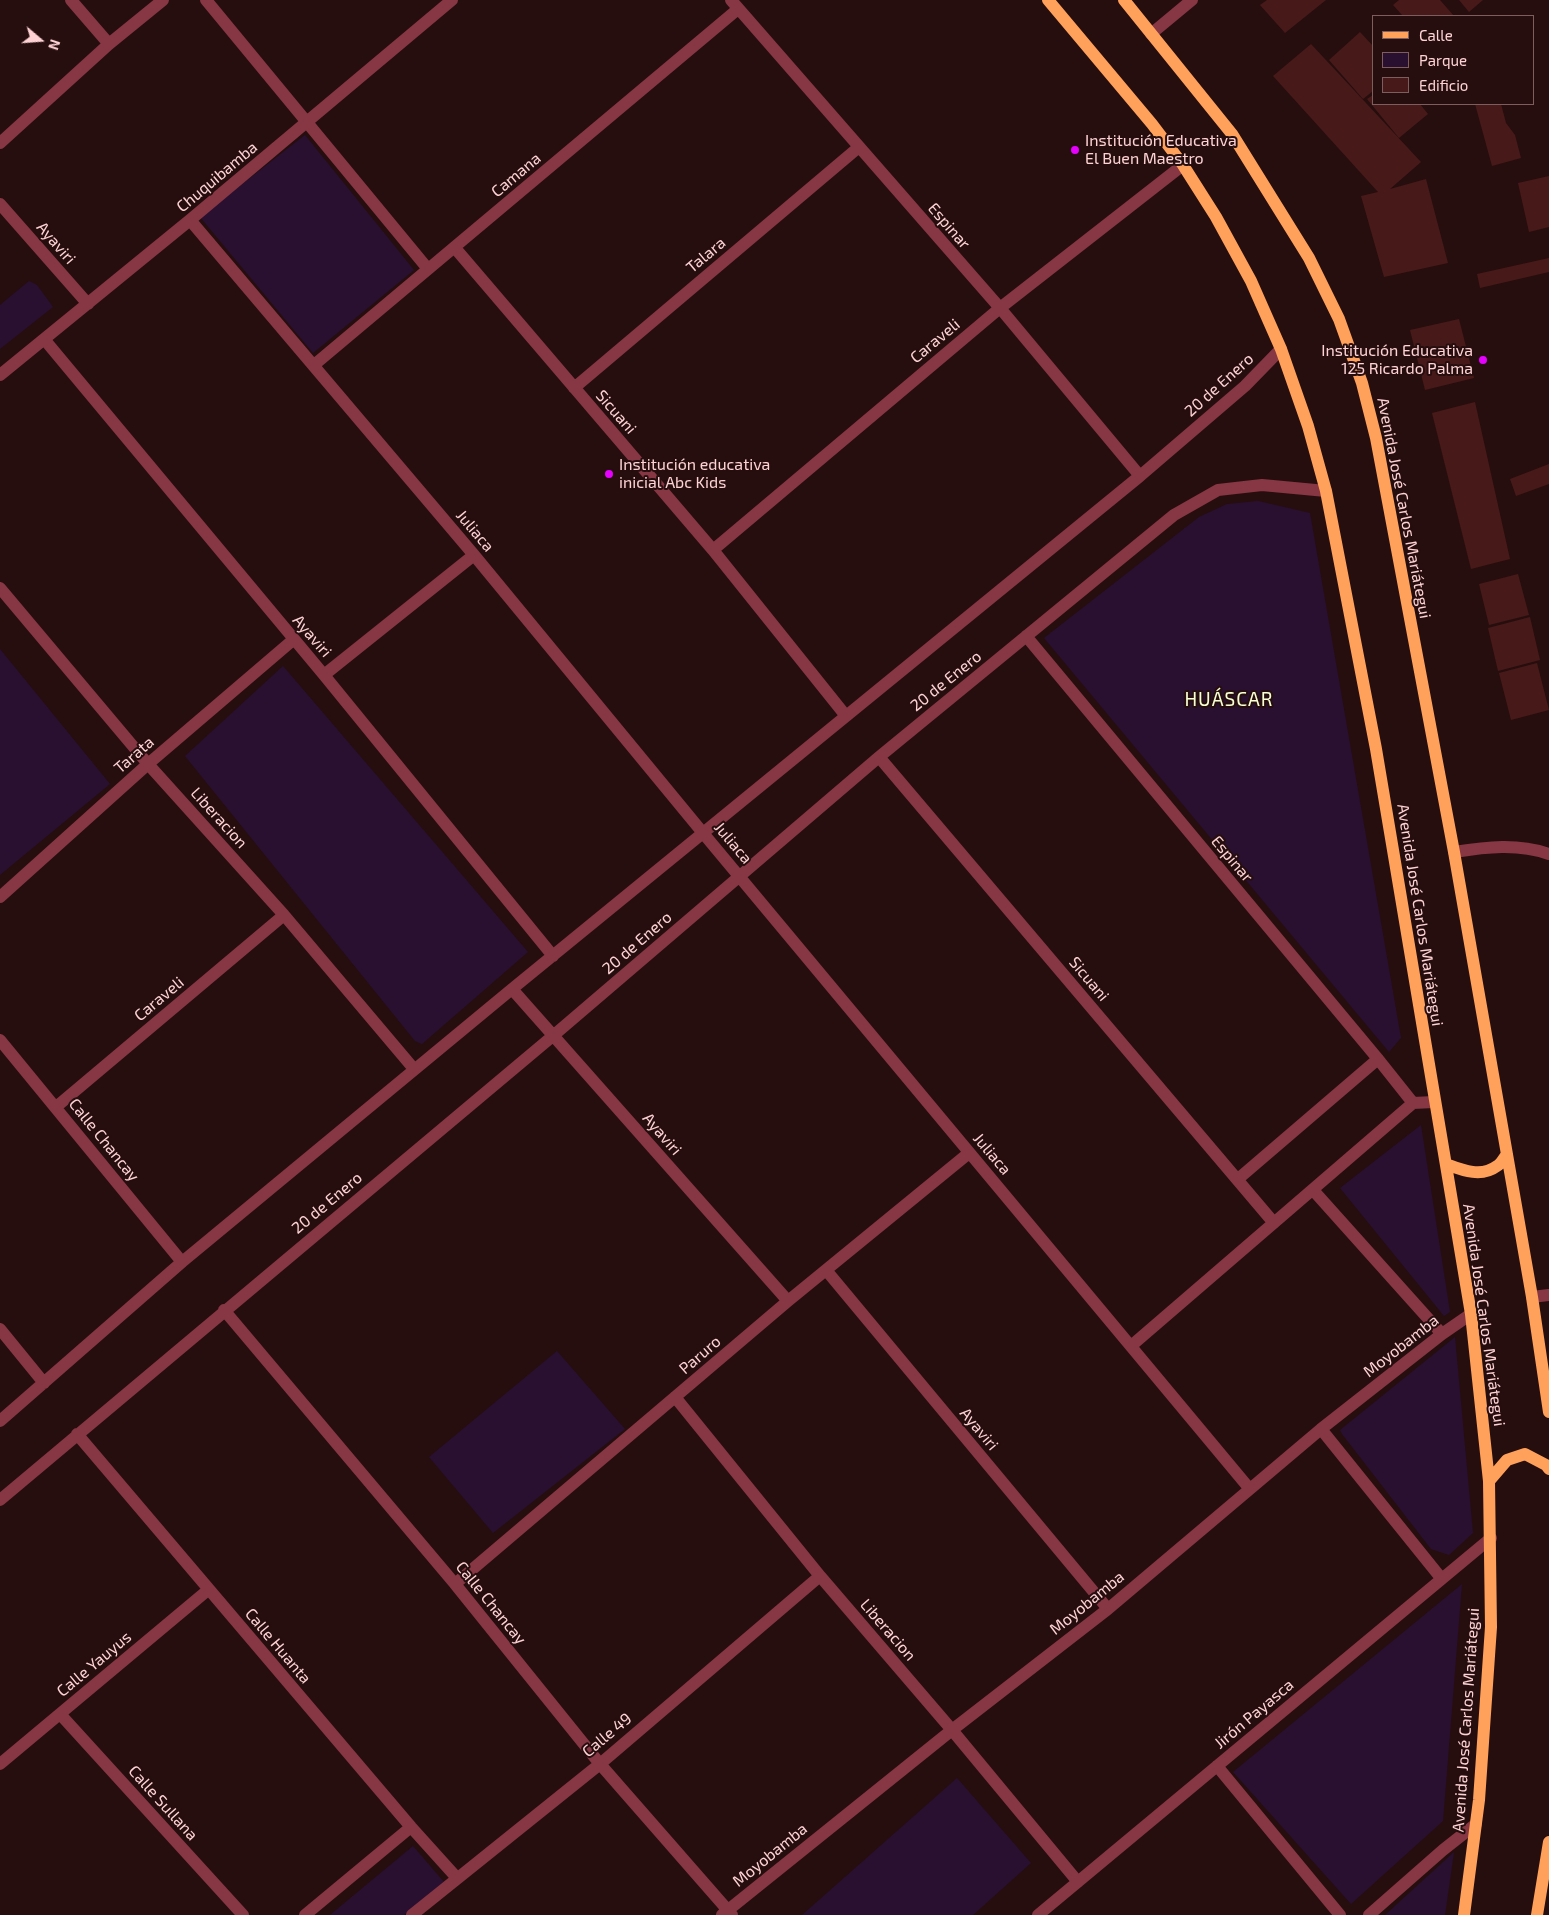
<!DOCTYPE html>
<html>
<head>
<meta charset="utf-8">
<style>
	body { margin:0 }
	#map { position:relative; width:1549px; height:1915px; overflow:hidden; background:#260e0e; font-family:"Exo 2",sans-serif }
	canvas { display:block }
	.legend { position:absolute; left:1372px; top:15px; width:162px; height:90px; box-sizing:border-box; background:#260e0e; border:1px solid #7d5d5e; margin:0; padding:6px 9px; list-style:none; font-size:15px; color:#ffd3d6 }
	.legend li { display:flex; align-items:center; gap:10px; height:25px }
	.legend b { width:25px; border:1px solid #7d5d5e }
	.north { position:absolute; left:15px; top:15px; width:50px; height:50px; -webkit-text-stroke:4px #260e0e; paint-order:stroke; rotate:108deg; font-size:14px; font-weight:700; line-height:20px; text-align:center; color:#ffd3d6 }
	.north::after { content:''; display:block; margin:auto; width:18px; height:22px; background:#ffd3d6; clip-path:polygon(50% 0,100% 100%,50% 72%,0 100%) }
</style>
</head>
<body>
<div id="map">
<canvas width="1549" height="1915"></canvas>
<ul class="legend">
<li><b style="height:6px;background:#ffa15a"></b>Calle</li>
<li><b style="height:14px;background:#291030"></b>Parque</li>
<li><b style="height:14px;background:#481919"></b>Edificio</li>
</ul>
<div class="north">N</div>
</div>
<script>
const ctx = document.querySelector('canvas').getContext('2d');
ctx.lineJoin = 'round';
function paint(path, color) { ctx.fillStyle = color; ctx.fill(path, 'evenodd'); }
function strokePath(path, color, width, dash) { ctx.strokeStyle = color; ctx.lineWidth = width; ctx.lineCap = dash ? 'butt' : 'round'; ctx.setLineDash(dash || []); ctx.stroke(path); }
function write(font, color, halo, rows, align = 'center') {
  ctx.font = font + ' "Exo 2",sans-serif'; ctx.lineWidth = 4; ctx.setLineDash([]); ctx.textBaseline = 'middle'; ctx.strokeStyle = halo; ctx.fillStyle = color; for (const [text, x, y, turn = 0] of rows) {
    ctx.save(); ctx.translate(x, y); ctx.rotate((+turn || 0) * Math.PI / 180); ctx.textAlign = isNaN(turn) ? turn : align; if (halo) ctx.strokeText(text, 0, 0); ctx.fillText(text, 0, 0); ctx.restore();
  }
}
paint(new Path2D(`
	M305,135L414,270L313,353L200,217Z
	M29,281L37,285L53,307L0,349V305Z
	M1258,501L1310,513L1401,1038L1389,1052L1044,638L1199,517L1227,504Z
	M0,649L110,784L0,875Z
	M283,666L528,952L422,1044L415,1041L185,756Z
	M1421,1125L1450,1312L1444,1316L1340,1188Z
	M1455,1337L1473,1533L1449,1555L1431,1549L1342,1434L1340,1430Z
	M557,1351L625,1429L493,1533L429,1457Z
	M1462,1584L1443,1821L1351,1904L1233,1772Z
	M957,1778L1031,1863L973,1915H802Z
	M413,1846L444,1882L404,1915H330Z
	M1454,1852L1445,1915H1385Z`), '#291030');
paint(new Path2D(`
	M1267,0H1326L1285,33L1260,5Z
	M1399,0H1440L1454,16H1403L1393,5Z
	M1459,0H1483L1469,12Z
	M1360,32L1373,46V91L1363,99L1329,60Z
	M1311,44L1421,162L1390,189L1426,179L1448,263L1384,277L1361,196L1378,192L1273,76Z
	M1373,95V104H1420L1428,114L1399,138L1367,99Z
	M1475,104H1501L1506,123L1515,135L1521,158L1492,166Z
	M1549,176V227L1529,232L1518,183Z
	M1549,258V272L1480,288L1477,274Z
	M1459,319L1474,378L1425,390L1410,330Z
	M1475,402L1510,559L1471,569L1432,413Z
	M1549,464V484L1516,496L1510,479Z
	M1518,574L1529,615L1489,625L1479,584Z
	M1530,617L1540,660L1498,671L1488,628Z
	M1537,663L1549,710L1511,720L1499,673Z`), '#481919');
strokePath(new Path2D(`
	M71,0L109,44
	M206,0L428,269
	M731,0L1000,308L1140,476
	M1151,34L1192,0
	M0,143L109,44L163,0
	M0,204L88,304
	M190,220L474,555L703,833L1249,1488
	M455,248L713,550L846,716
	M44,339L324,675L553,956
	M314,365L738,9
	M0,375L190,220L452,0
	M574,388L859,147
	M713,550L1000,308L1183,165
	M0,588L148,764L284,915L414,1069
	M1026,636L1378,1059L1413,1103
	M324,675L474,555
	M879,757L1274,1223
	M1454,852C1486,847 1518,843 1549,854
	M0,897L148,764L293,640
	M512,989L788,1301
	M0,1040L182,1262
	M56,1107L284,915
	M1238,1179L1378,1059
	M1313,1190L1442,1334
	M826,1270L1108,1609
	M1532,1297L1549,1295
	M224,1310L455,1584L600,1764L732,1915
	M0,1329L44,1383
	M1131,1346L1413,1103L1434,1102
	M675,1397L820,1576L952,1730L1078,1882
	M0,1421L182,1262L512,989L1140,476L1245,386L1281,349
	M1321,1429L1441,1578
	M77,1434L411,1827L457,1878
	M0,1500L554,1035L879,757L1174,515L1218,490L1262,485L1326,491
	M455,1584L788,1301L969,1153
	M60,1714L243,1915
	M0,1764L208,1590
	M1217,1766L1340,1915
	M305,1915L411,1827
	M412,1915L600,1764L820,1576
	M722,1915L952,1730L1108,1609L1321,1429L1442,1334L1471,1314
	M1038,1915L1491,1538
	M1369,1915L1443,1850L1476,1824`), '#873643', 12);
strokePath(new Path2D(`
	M1048,0L1152,124L1183,165L1216,217L1251,281L1281,349L1308,426L1326,491L1376,749L1471,1314L1489,1481L1491,1627L1479,1800L1464,1915
	M1124,0L1232,134L1309,258L1339,319L1362,383L1376,438L1454,852L1532,1297L1549,1412
	M1446,1164C1462,1170 1481,1178 1497,1166C1501,1164 1504,1158 1507,1154
	M1489,1481L1507,1460L1525,1454L1546,1465L1549,1469
	M1537,1915L1549,1842`), '#ffa15a', 12);
for (const [x, y, r, color] of [
	[1075,150,5,"#e600fe"],
	[1483,360,5,"#e600fe"],
	[609,474,5,"#e600fe"]
]) { const dot = new Path2D(); dot.arc(x, y, r, 0, 2 * Math.PI); ctx.fillStyle = color; ctx.fill(dot); strokePath(dot, '#260e0e', 2); }
write('16px', '#ffd3d6', '#260e0e', [
	["Institución Educativa",1085,141],
	["El Buen Maestro",1085,159],
	["Institución Educativa",1473,351,"right"],
	["125 Ricardo Palma",1473,369,"right"],
	["Institución educativa",619,465],
	["inicial Abc Kids",619,483]
], 'left');
write('16px', '#ffd3d6', '#260e0e', [
	["Camana",516,175,-40],
	["Chuquibamba",217,177,-40],
	["Espinar",949,226,49],
	["Ayaviri",56,243,49],
	["Talara",706,255,-40],
	["Caraveli",935,341,-40],
	["20 de Enero",1219,385,-42],
	["Sicuani",616,412,49],
	["Avenida José Carlos Mariátegui",1404,508,79],
	["Juliaca",475,531,50],
	["Ayaviri",312,636,49],
	["20 de Enero",946,681,-39],
	["Tarata",134,755,-41],
	["Liberacion",219,818,48],
	["Juliaca",733,843,50],
	["Espinar",1232,859,50],
	["Avenida José Carlos Mariátegui",1420,915,81],
	["20 de Enero",637,943,-41],
	["Sicuani",1089,979,50],
	["Caraveli",159,999,-40],
	["Ayaviri",662,1134,49],
	["Calle Chancay",104,1140,51],
	["Juliaca",992,1154,50],
	["20 de Enero",327,1203,-40],
	["Avenida José Carlos Mariátegui",1484,1315,82],
	["Moyobamba",1401,1346,-38],
	["Paruro",700,1355,-41],
	["Ayaviri",979,1429,50],
	["Calle Chancay",491,1603,51],
	["Moyobamba",1087,1603,-39],
	["Liberacion",888,1630,49],
	["Calle Huanta",278,1646,50],
	["Calle Yauyus",94,1664,-40],
	["Jirón Payasca",1254,1714,-40],
	["Avenida José Carlos Mariátegui",1466,1720,-86],
	["Calle 49",607,1735,-40],
	["Calle Sullana",163,1803,48],
	["Moyobamba",770,1855,-39]
]);
ctx.letterSpacing = '1px';
write('19px', '#f8ffd5', '#260e0e', [
	["HUÁSCAR",1229,700]
]);
ctx.letterSpacing = '0px';
</script>
</body>
</html>
